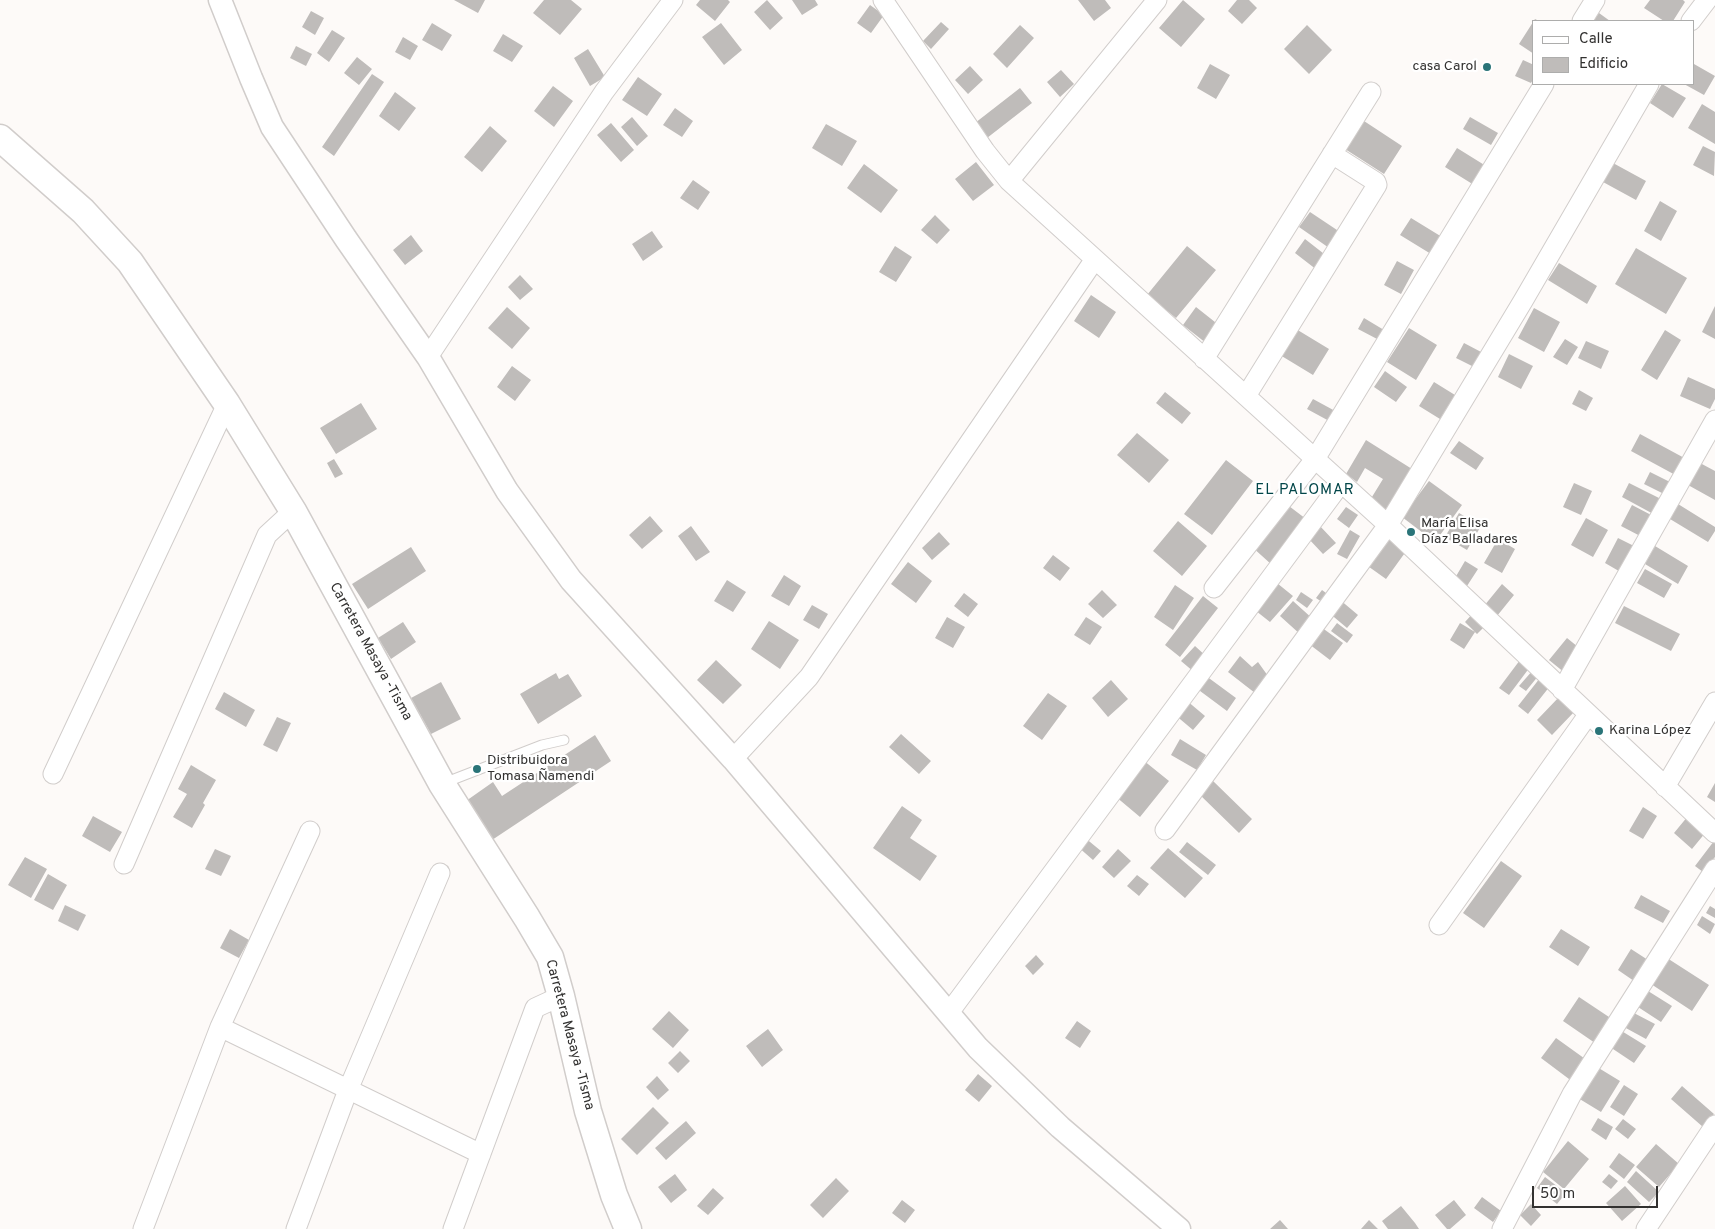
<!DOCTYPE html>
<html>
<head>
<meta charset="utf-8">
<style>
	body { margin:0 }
	#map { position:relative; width:1715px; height:1229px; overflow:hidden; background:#fdfaf8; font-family:Overpass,sans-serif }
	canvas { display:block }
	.legend { position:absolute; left:1532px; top:20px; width:162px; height:65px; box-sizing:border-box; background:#fff; border:1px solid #adadac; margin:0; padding:6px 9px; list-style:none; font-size:15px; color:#323130 }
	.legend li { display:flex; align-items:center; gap:10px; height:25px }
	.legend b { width:25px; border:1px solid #adadac }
	.scale { position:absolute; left:1532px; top:1186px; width:126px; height:22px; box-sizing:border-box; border:2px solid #323130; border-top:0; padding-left:6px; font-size:15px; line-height:18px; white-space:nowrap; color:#323130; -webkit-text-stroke:4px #fff; paint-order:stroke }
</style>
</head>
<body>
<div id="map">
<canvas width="1715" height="1229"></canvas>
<ul class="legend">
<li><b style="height:6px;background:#fff"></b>Calle</li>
<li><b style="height:14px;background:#bfbcba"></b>Edificio</li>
</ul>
<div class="scale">50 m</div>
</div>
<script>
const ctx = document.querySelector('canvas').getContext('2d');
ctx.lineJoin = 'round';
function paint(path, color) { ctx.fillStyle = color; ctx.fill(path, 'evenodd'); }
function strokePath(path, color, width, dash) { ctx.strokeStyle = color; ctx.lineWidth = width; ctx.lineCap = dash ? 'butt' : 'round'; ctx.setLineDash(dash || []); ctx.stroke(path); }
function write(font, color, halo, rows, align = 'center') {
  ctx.font = font + ' Overpass,sans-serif'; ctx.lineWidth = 4.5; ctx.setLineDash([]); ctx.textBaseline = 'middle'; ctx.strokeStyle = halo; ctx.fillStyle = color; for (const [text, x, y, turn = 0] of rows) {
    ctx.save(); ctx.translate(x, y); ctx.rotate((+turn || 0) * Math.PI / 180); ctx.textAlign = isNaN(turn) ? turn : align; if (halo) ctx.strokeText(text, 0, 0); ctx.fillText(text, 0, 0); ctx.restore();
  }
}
paint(new Path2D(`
	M454,0H485L478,13Z
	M544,0H571L582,9L560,35L533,13Z
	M700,0H728L730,2L715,21L696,5Z
	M767,0L783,18L770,30L754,12Z
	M792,0H815L818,5L802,15Z
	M1078,0H1105L1111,8L1094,21Z
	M1183,0L1205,19L1181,47L1159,28Z
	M1237,0H1249L1257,8L1242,24L1228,11Z
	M1650,0H1683L1685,2L1673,21H1664L1644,8Z
	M870,5L884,15L871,33L857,23Z
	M311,11L324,18L315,35L302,27Z
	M1599,13L1610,21H1593Z
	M1535,19L1539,21H1534V54L1519,44Z
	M941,22L949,29L931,49L923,41Z
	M432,23L452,35L442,51L422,40Z
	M721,23L742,50L724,65L702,37Z
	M1020,25L1034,38L1007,68L993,54Z
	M1307,25L1332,50L1309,74L1284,49Z
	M332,30L345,38L329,62L317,53Z
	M503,34L523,46L512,62L493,51Z
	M403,37L418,46L410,60L395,52Z
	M296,46L312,54L306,66L290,58Z
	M588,49L605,77L590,86L574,58Z
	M357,57L372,69L359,85L344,73Z
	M1523,60L1534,65V78L1531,83L1515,76Z
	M1210,64L1230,75L1216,99L1197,88Z
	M1694,64L1715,76L1704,95L1684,84H1694Z
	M970,66L983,80L968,94L955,80Z
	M1061,70L1074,84L1060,97L1047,82Z
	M372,74L384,82L334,156L322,147Z
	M638,77L662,94L647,116L622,100Z
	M1662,84L1686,98L1673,118L1650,103Z
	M553,86L573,101L554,127L534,111Z
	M1020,88L1032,103L987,138L975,123Z
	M395,92L416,108L399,131L379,116Z
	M1702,104L1715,112V144L1688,128Z
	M675,108L693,121L682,137L663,125Z
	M632,117L648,136L637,146L621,127Z
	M1470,117L1498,133L1491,145L1463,129Z
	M1364,121L1402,146L1384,174L1345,149Z
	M611,123L634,150L621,162L597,135Z
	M826,124L857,141L842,166L812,148Z
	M490,126L507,141L482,172L464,157Z
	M1703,146L1715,152L1714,176L1693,165Z
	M1457,148L1486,166L1474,185L1445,167Z
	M976,162L994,185L973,201L955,179Z
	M1613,163L1646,181L1636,200L1603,182Z
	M864,164L898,190L881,213L847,188Z
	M693,180L710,192L698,210L680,198Z
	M1660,201L1677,211L1661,241L1644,231Z
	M1310,212L1343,234L1332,250L1299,227Z
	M935,215L950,230L937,244L921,230Z
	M1411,218L1442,237L1431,254L1400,235Z
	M652,231L663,247L643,261L632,244Z
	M411,235L423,251L405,265L393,250Z
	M1305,239L1328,257L1317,270L1295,253Z
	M895,246L912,257L896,282L879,272Z
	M1187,246L1216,270L1176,318L1147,295Z
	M1636,248L1687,278L1666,314L1615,284Z
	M1397,261L1414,270L1401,294L1384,285Z
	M1559,263L1597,286L1587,304L1548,280Z
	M520,275L533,289L520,300L508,287Z
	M1091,295L1116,312L1099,338L1074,321Z
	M1715,306V339L1702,332Z
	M507,307L530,328L512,349L488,328Z
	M1196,307L1220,326L1206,343L1183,325Z
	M1534,308L1560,322L1544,352L1518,338Z
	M1364,318L1384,330L1379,340L1358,329Z
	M1409,328L1437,345L1416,380L1387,362Z
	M1296,329L1329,349L1313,375L1280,355Z
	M1665,330L1681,340L1657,380L1641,370Z
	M1565,339L1578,347L1567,365L1553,357Z
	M1586,341L1609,351L1601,369L1578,358Z
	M1464,343L1483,353L1476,368L1456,358Z
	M1509,354L1533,366L1521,389L1498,377Z
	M512,366L531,380L515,401L497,387Z
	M1385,371L1407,387L1396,402L1374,387Z
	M1688,377L1715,389V399L1710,409L1680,396Z
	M1434,382L1455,395L1440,419L1419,406Z
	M1579,390L1593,398L1586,411L1572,404Z
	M1165,392L1191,413L1182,424L1156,403Z
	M1313,399L1337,412L1331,422L1307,409Z
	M361,403L377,429L336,454L320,428Z
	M1137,433L1169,460L1149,483L1117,455Z
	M1640,434L1688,460L1679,477L1631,451Z
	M1366,440L1412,469L1384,516L1367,505L1383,479L1365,468L1357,482L1346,474Z
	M1459,441L1484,458L1476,470L1450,453Z
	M334,459L343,474L335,478L327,463Z
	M1226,460L1253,481L1212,535L1184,514Z
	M1700,463L1715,471V500L1688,485Z
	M1650,472L1674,484L1668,496L1644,484Z
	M1429,481L1462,505L1435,542L1402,517Z
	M1574,483L1592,491L1581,515L1563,507Z
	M1629,483L1665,501L1657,516L1622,497Z
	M1285,503L1310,522L1272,565L1251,546Z
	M1678,504L1715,527V531L1708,542L1670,519Z
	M1632,505L1655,517L1644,538L1621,526Z
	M1346,507L1358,515L1349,528L1337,519Z
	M1459,513L1481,526L1467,550L1445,537Z
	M650,516L663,531L642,549L629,535Z
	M1586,518L1608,530L1593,557L1571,545Z
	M1178,521L1207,546L1182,576L1153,551Z
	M1319,525L1336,543L1323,554L1307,537Z
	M691,526L710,552L696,561L678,536Z
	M1350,530L1360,536L1347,559L1337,554Z
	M939,532L950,544L932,560L922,548Z
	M1386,535L1407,550L1386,579L1365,564Z
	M1618,538L1638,548L1624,574L1605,563Z
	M1498,539L1515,549L1502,573L1484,563Z
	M1655,546L1688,566L1678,584L1645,564Z
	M411,547L426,571L368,609L352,584Z
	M1053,555L1070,568L1060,581L1043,568Z
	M1465,561L1478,569L1467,586L1455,578Z
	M908,562L932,581L916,603L891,584Z
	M1645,569L1672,584L1664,598L1637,583Z
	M784,575L801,586L789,606L771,596Z
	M1272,579L1293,596L1270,622L1251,607Z
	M727,580L746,592L733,612L714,601Z
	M1502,584L1514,595L1497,616L1484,606Z
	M1175,585L1194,598L1173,630L1154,617Z
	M1102,590L1117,605L1103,618L1088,604Z
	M1322,590L1330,596L1325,604L1316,598Z
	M1301,592L1313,600L1307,608L1296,600Z
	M964,593L978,604L968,617L954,606Z
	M1203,596L1218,608L1180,657L1165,645Z
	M1339,599L1358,615L1347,628L1328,612Z
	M1293,601L1314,620L1301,635L1280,616Z
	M812,605L828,614L819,629L803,620Z
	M1624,606L1680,634L1671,651L1615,623Z
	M1474,612L1486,625L1477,634L1465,622Z
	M947,617L965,627L953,648L935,638Z
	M1086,617L1102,627L1090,645L1074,635Z
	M769,621L799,640L780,669L751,649Z
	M403,622L416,642L391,659L378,638Z
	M1337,623L1353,635L1347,643L1331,631Z
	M1460,623L1475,632L1464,649L1450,640Z
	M1321,627L1343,643L1330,660L1309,644Z
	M1567,638L1583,651L1565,673L1549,660Z
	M1195,646L1207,657L1194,672L1181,661Z
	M1240,656L1252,667L1258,662L1268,676L1255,693L1228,672Z
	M716,660L742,685L723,704L697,680Z
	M1520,660L1530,667L1509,695L1499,688Z
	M1533,670L1539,675L1526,691L1519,686Z
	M556,673L559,679L568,674L582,696L538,724L520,694Z
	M1202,673L1236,698L1227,711L1192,685Z
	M1540,678L1550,686L1528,714L1518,706Z
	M1111,680L1128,699L1108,717L1092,698Z
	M441,682L461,719L431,734L411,698Z
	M224,692L255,710L246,727L215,709Z
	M1048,693L1067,706L1042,740L1023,726Z
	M1560,696L1575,711L1552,735L1537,720Z
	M1186,700L1205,716L1193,730L1174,714Z
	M277,717L291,723L277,752L263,745Z
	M901,734L931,761L919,774L889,747Z
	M595,735L611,761L492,840L466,801L493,782L502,796Z
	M1180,739L1206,755L1197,770L1171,755Z
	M1143,760L1169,781L1140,817L1115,796Z
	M191,765L216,780L203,803L205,805L192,828L173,817L187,794L178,789Z
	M1212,780L1252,819L1239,833L1198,793Z
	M1715,783V802L1707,797Z
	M902,806L922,820L910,838L937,856L920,881L873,848Z
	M1643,807L1657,816L1643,839L1629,831Z
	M93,816L122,832L110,852L82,836Z
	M1688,816L1706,832L1692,849L1674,833Z
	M1084,837L1101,851L1093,860L1077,846Z
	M1714,841L1715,843V857L1703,872L1695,866Z
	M1187,842L1216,865L1208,875L1179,852Z
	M1168,848L1203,878L1185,898L1150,868Z
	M215,849L231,856L221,876L205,869Z
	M1118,849L1131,861L1114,878L1102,867Z
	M25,857L47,869L31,898L8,885Z
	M1501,861L1522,876L1484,928L1463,913Z
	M48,874L67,885L53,910L34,900Z
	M1137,875L1149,884L1139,896L1127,886Z
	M1641,895L1670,911L1663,923L1634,908Z
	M65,905L86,915L78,931L58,921Z
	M1710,906L1715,909V918L1706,913Z
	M1702,916L1715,924L1710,934L1697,925Z
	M230,929L249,940L239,958L220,948Z
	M1561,929L1590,947L1578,966L1549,947Z
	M1631,949L1648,960L1634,981L1618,970Z
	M1036,955L1044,964L1033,975L1025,966Z
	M1667,958L1709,985L1692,1011L1651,984Z
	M1648,991L1672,1006L1661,1022L1638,1007Z
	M1579,997L1612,1019L1595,1043L1563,1021Z
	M669,1011L689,1030L673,1048L652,1029Z
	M1632,1012L1655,1024L1646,1039L1624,1027Z
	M1077,1021L1091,1031L1080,1048L1065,1038Z
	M768,1029L783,1050L762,1067L746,1046Z
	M1620,1030L1646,1046L1634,1063L1610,1047Z
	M1556,1038L1588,1061L1573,1082L1541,1058Z
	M680,1051L690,1061L678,1073L668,1063Z
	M1597,1067L1620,1081L1601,1112L1578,1098Z
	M978,1074L992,1086L979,1102L965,1090Z
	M657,1076L669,1090L658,1100L646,1087Z
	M1624,1085L1638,1094L1624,1116L1610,1107Z
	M1682,1086L1714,1114L1703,1127L1671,1099Z
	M653,1107L669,1123L637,1155L621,1139Z
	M1598,1118L1613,1127L1606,1140L1591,1130Z
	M1623,1119L1636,1129L1628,1139L1615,1129Z
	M686,1121L696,1133L666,1160L655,1148Z
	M1568,1141L1589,1159L1564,1189L1543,1172Z
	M1656,1144L1679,1164L1659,1187L1636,1167Z
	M1619,1153L1635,1165L1624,1179L1609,1167Z
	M1636,1171L1659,1192L1649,1202L1627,1182Z
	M675,1174L687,1190L671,1203L658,1187Z
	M1609,1174L1618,1181L1611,1189L1602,1182Z
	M1545,1177L1566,1193L1557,1204L1537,1188Z
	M836,1178L849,1191L823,1218L810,1205Z
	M1625,1186L1641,1204L1622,1221L1606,1203Z
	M713,1188L724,1198L708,1215L697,1206Z
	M1482,1197L1501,1211L1493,1222L1474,1208Z
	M902,1200L915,1210L905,1223L892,1213Z
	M1454,1200L1466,1215L1450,1229H1447L1435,1215Z
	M1531,1204L1541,1215L1531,1226L1520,1215Z
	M1401,1206L1415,1223L1419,1229H1388L1382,1221Z
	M1280,1220L1288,1229H1270Z
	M1369,1220L1378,1229H1361Z`), '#bfbcba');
const service = new Path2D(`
	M444,783L542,745L564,740`);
const minor = new Path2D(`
	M883,0L985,151L1009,181L1388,525L1715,833
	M1582,21L1595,0
	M1691,21L1707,0
	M1009,181L1157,0
	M428,357L604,92L673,0
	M1204,359L1371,92
	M1246,396L1377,185L1376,182L1332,154
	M1214,588L1315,459L1544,84
	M1562,690L1715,420
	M733,759L809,677L1095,259
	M53,774L227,404
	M1665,787L1715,702
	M1165,830L1388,525L1523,301L1649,84
	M124,864L267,535L293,511
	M1439,925L1588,715
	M948,1014L1341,483
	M220,1027L481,1154
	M143,1229L220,1027L310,831
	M296,1229L348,1090L440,873
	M453,1229L535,1008L561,996
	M1502,1229L1572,1094L1715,869
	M1646,1229L1715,1125`);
const tertiary = new Path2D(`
	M220,0L251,78L272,127L346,239L428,357L507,491L571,580L733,759L978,1048L1060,1127L1179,1229`);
const secondary = new Path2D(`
	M0,138L83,211L130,262L227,404L293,511L442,784L527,918L550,957L561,996L588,1111L614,1195L628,1229`);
strokePath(service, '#d1cdcb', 11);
strokePath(minor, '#d1cdcb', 21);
strokePath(tertiary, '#d1cdcb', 25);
strokePath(secondary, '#d1cdcb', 29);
strokePath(service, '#fff', 9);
strokePath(minor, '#fff', 19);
strokePath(tertiary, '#fff', 22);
strokePath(secondary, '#fff', 26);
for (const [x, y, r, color] of [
	[1487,67,5,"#2a7478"],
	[1411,532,5,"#2a7478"],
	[1599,731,5,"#2a7478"],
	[477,769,5,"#2a7478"]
]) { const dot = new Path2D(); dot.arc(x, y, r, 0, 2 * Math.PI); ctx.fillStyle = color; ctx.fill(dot); strokePath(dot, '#fff', 2); }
write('14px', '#323130', '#fff', [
	["casa Carol",1477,67,"right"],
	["María Elisa",1421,524],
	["Díaz Balladares",1421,540],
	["Karina López",1609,731],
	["Distribuidora",487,761],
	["Tomasa Ñamendi",487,777]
], 'left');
write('14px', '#323130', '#fff', [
	["Carretera Masaya -Tisma",370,652,61],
	["Carretera Masaya -Tisma",569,1035,75]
]);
ctx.letterSpacing = '1px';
write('15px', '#024649', '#fff', [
	["EL PALOMAR",1305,491]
]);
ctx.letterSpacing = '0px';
</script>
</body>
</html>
